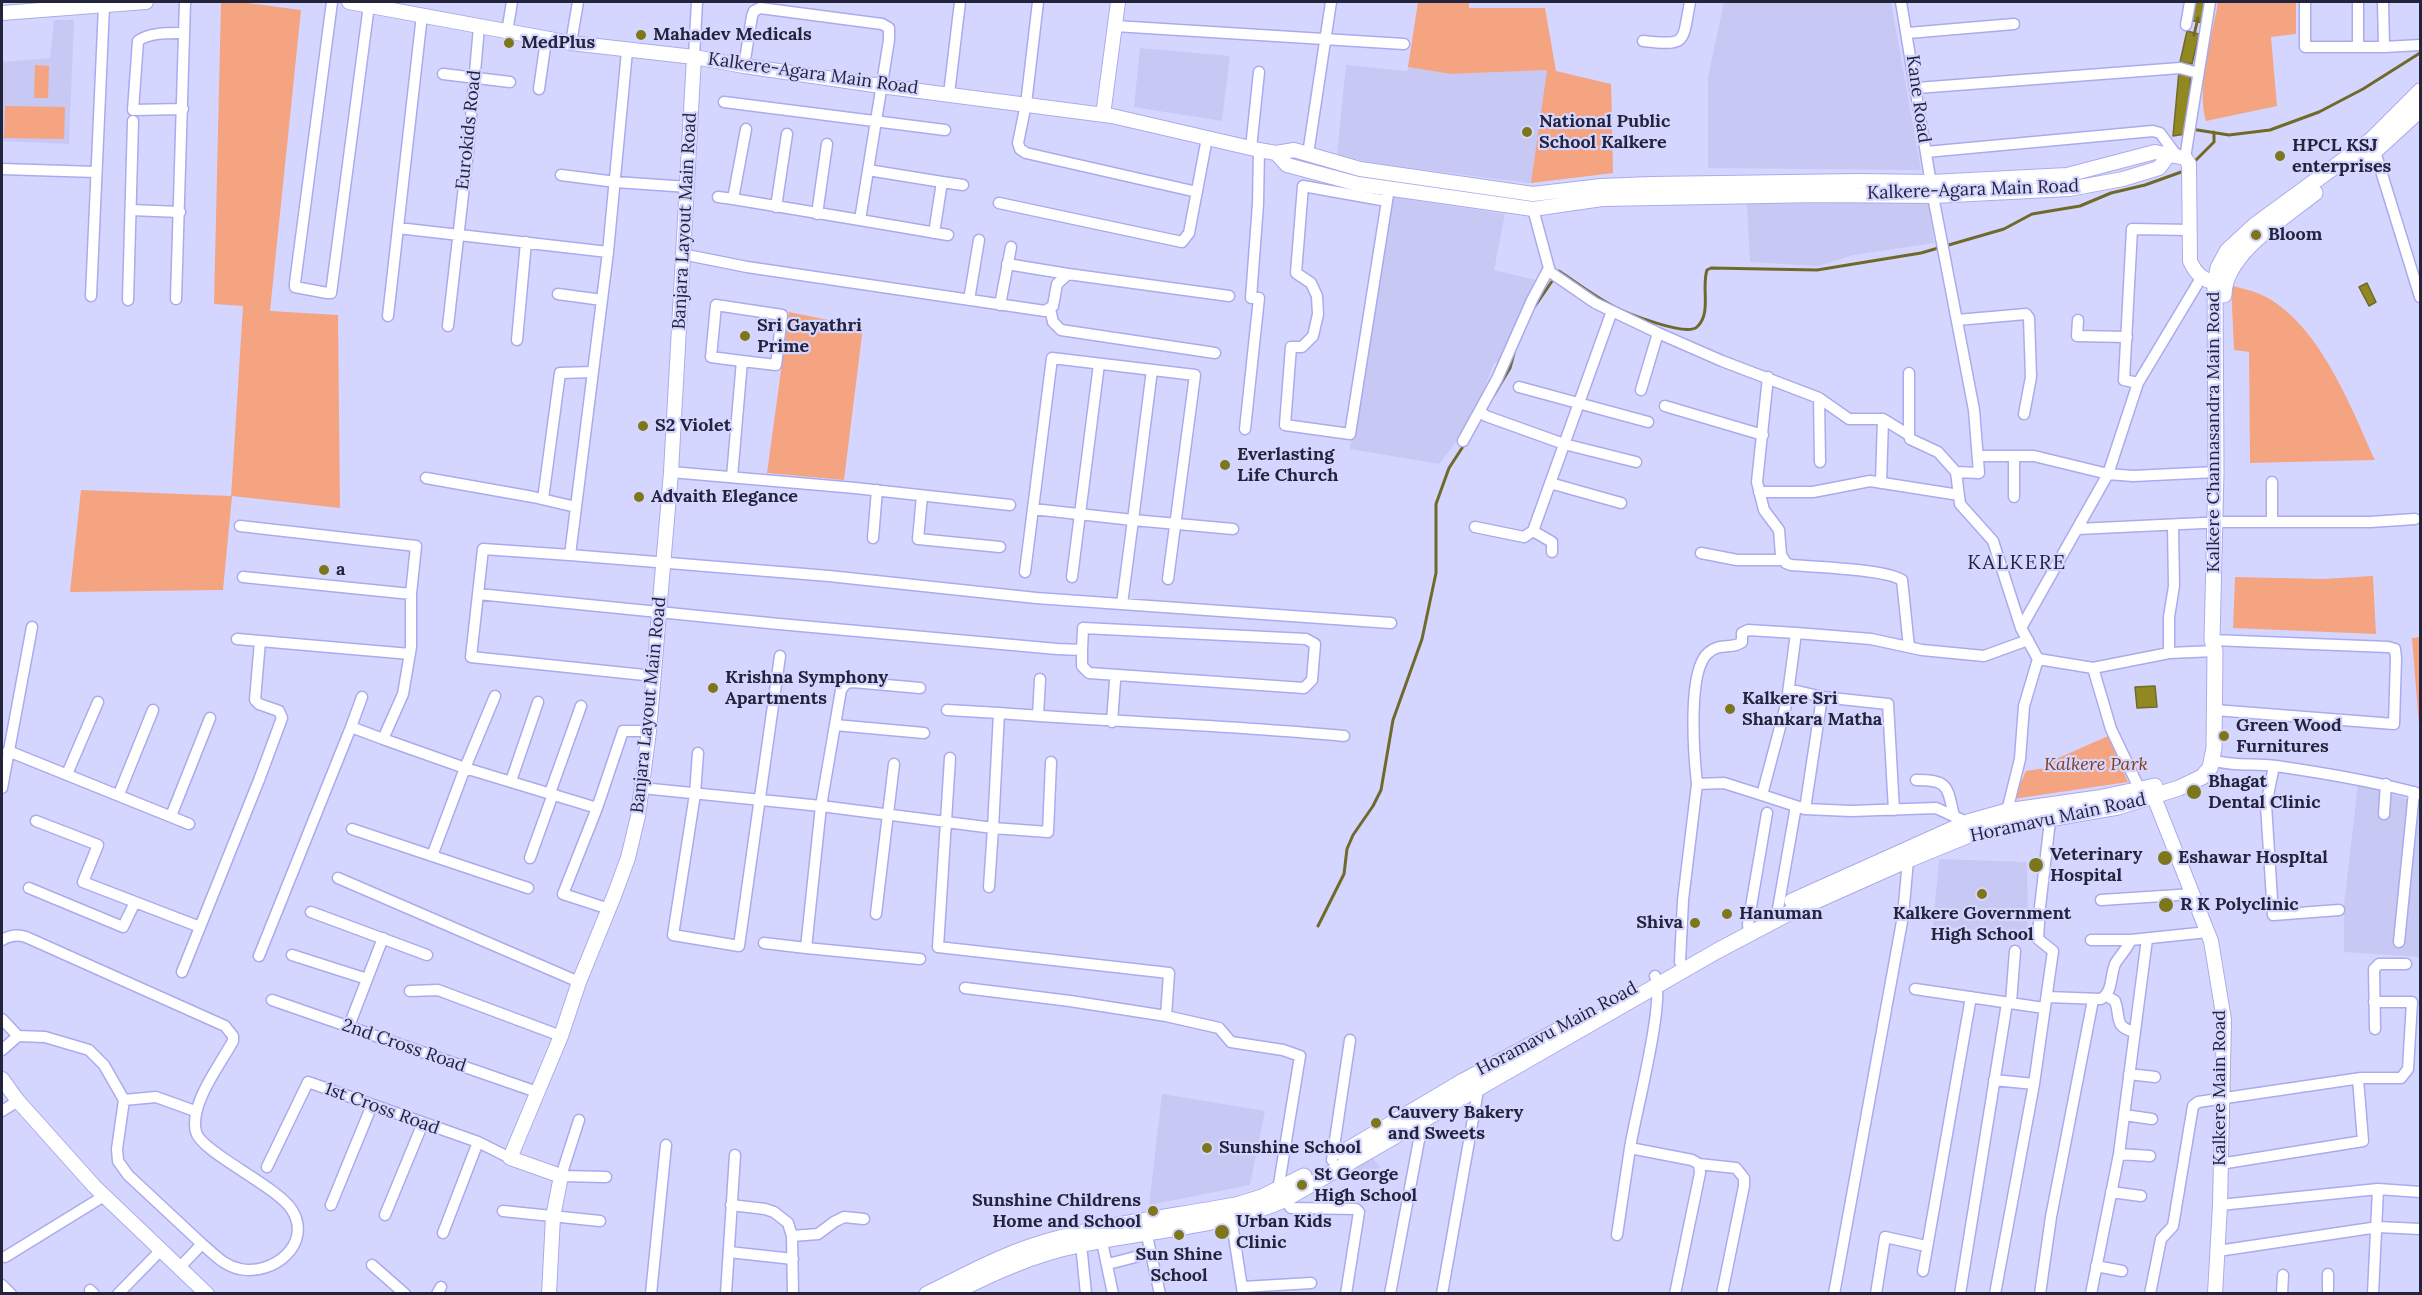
<!DOCTYPE html>
<html>
<head>
<meta charset="utf-8">
<style>
	body { margin:0 }
	#map { position:relative; width:2422px; height:1295px; overflow:hidden; background:#d5d6ff; font-family:Lora,serif }
	canvas { display:block }
	.frame { position:absolute; inset:0; border:3px solid #24233c; pointer-events:none }
</style>
</head>
<body>
<div id="map">
<canvas width="2422" height="1295"></canvas>
<div class="frame"></div>
</div>
<script>
const ctx = document.querySelector('canvas').getContext('2d');
ctx.lineJoin = 'round';
function paint(path, color) { ctx.fillStyle = color; ctx.fill(path, 'evenodd'); }
function strokePath(path, color, width, dash) { ctx.strokeStyle = color; ctx.lineWidth = width; ctx.lineCap = dash ? 'butt' : 'round'; ctx.setLineDash(dash || []); ctx.stroke(path); }
function write(font, color, halo, rows, align = 'center') {
  ctx.font = font + ' Lora,serif'; ctx.lineWidth = 4.5; ctx.setLineDash([]); ctx.textBaseline = 'middle'; ctx.strokeStyle = halo; ctx.fillStyle = color; for (const [text, x, y, turn = 0] of rows) {
    ctx.save(); ctx.translate(x, y); ctx.rotate((+turn || 0) * Math.PI / 180); ctx.textAlign = isNaN(turn) ? turn : align; if (halo) ctx.strokeText(text, 0, 0); ctx.fillText(text, 0, 0); ctx.restore();
  }
}
paint(new Path2D(`
	M1724,2H1891L1921,170L1708,168V77Z
	M54,20H74L69,144L2,141V62L50,58Z
	M1140,48L1230,56L1222,121L1134,107Z
	M1346,65L1407,71L1408,67L1451,74L1547,70L1611,84L1613,173L1528,183L1371,163L1337,154Z
	M1386,196L1505,214L1494,270L1536,280L1501,363H1494L1471,423L1439,464L1350,449Z
	M1928,202L1934,243L1853,255L1819,266L1750,262L1747,204Z
	M2358,784L2420,803V957L2344,952V905Z
	M1939,859L2027,862L2028,934L1933,926Z
	M1162,1094L1265,1111L1250,1185L1149,1205Z
	M1370,1155L1380,1167L1363,1181L1353,1169Z`), '#c7c8f3');
paint(new Path2D(`
	M221,2H240L301,10L270,311L338,315L340,508L232,496L223,590L70,592L81,490L231,496L243,306L214,304Z
	M1418,2H1469V8H1545L1556,71L1611,84L1613,173L1531,183L1547,70L1451,74L1408,67Z
	M2218,2H2296V34L2271,37L2277,106L2206,121C2196,87 2212,37 2218,2Z
	M35,65L49,66L48,98H34Z
	M5,106L65,107L64,139L4,138Z
	M2231,285C2242,289 2256,291 2266,297C2320,326 2351,407 2375,460L2250,463L2249,352L2234,350Z
	M789,312L863,327L844,480L767,473Z
	M2373,576L2376,634L2233,628L2235,577L2323,579Z
	M2420,637V725H2419L2412,638Z
	M2108,736L2128,782L2013,799L2026,771L2046,768L2056,759Z`), '#f5a482');
const water = new Path2D(`
	M2193,2H2206L2202,23L2190,20Z
	M2187,31L2199,34L2192,64L2180,62Z
	M2179,71L2191,74L2186,134L2173,136Z
	M2367,283L2376,302L2369,306L2359,287Z
	M2155,686L2157,707L2137,708L2135,687Z`);
paint(water, '#918822');
strokePath(water, '#706a2a', 1.5);
strokePath(new Path2D(`
	M2194,35L2198,18
	M2191,129L2229,135L2270,130L2319,112L2363,89L2420,53
	M2193,163L2214,142V132
	M1533,309L1559,271C1577,283 1594,296 1613,306C1626,313 1686,337 1697,327C1712,313 1701,288 1707,270L1711,268L1817,270L1921,253L2004,229L2032,214L2080,206L2111,193L2145,185L2184,171
	M1494,395L1510,368L1514,353
	M1318,926L1344,874L1347,849L1353,835L1373,806L1381,790L1393,720L1422,639L1436,573V504L1449,468L1464,445`), '#706a2a', 3);
const minor = new Path2D(`
	M332,2L295,283V287L327,293H331L332,286L369,5
	M1038,2L1026,104L1018,143L1020,149L1026,153L1197,192
	M1901,2L1933,196L1974,410L1979,473L1956,472
	M2305,2V47H2384L2383,2
	M2186,25L2190,2
	M1115,26L1404,44
	M507,32L512,2
	M1908,33L2014,24
	M1643,41C1688,46 1682,43 1690,2
	M571,43L578,2
	M2358,47V2
	M2384,47L2420,45
	M627,51L608,252L570,555L829,576L1036,598L1391,623
	M694,57L697,2
	M744,66L752,16L754,11L760,8L882,24L889,28V40L860,220L733,199L746,129
	M443,74L510,82
	M1917,88L2180,68L2198,73
	M539,89L546,40
	M949,94L960,2
	M724,102L945,130
	M183,109L133,110L138,41C150,32 170,33 184,33
	M2373,145L2420,297
	M1251,148L1259,72
	M1926,152L2153,131L2160,133L2177,156
	M1308,154L1331,2
	M2185,158L2210,2
	M2,169L96,172
	M868,170L942,182L934,233
	M561,175L616,182L688,187
	M942,182L963,185
	M718,197L733,199
	M1387,201L1303,186L1296,273L1311,283L1317,296L1318,314L1313,336L1302,347H1291L1285,425L1350,434L1387,201L1389,189
	M999,203L1182,242L1189,233L1207,138
	M776,207L787,134
	M1533,209L1550,272L1595,303L1658,333L1722,361L1819,398L1849,419H1883L1909,435L1910,439L1938,452L1956,472L1960,504L1993,541L2021,628L2038,659L2093,668L2111,729L2140,790
	M131,210L180,212
	M817,214L827,144
	M860,220L948,235
	M398,228L608,252
	M682,254L747,267L1045,311L1053,306L1057,284L1068,274L1229,296
	M1007,264L1068,274
	M558,294L602,300
	M91,296L104,6
	M176,299L185,2
	M128,300L133,121
	M969,300L979,240
	M1000,305L1011,247
	M1050,309L1053,322L1061,330L1215,353
	M388,316L422,15
	M1957,320L2026,314L2029,318L2031,377L2024,414
	M2078,320L2077,336L2127,337
	M448,326L468,151L479,27
	M517,340L526,242
	M1152,370L1133,520L1233,529
	M1909,373V435
	M1768,377L1757,482L1764,510L1779,530L1781,555L1786,563L1791,565C1815,567 1885,569 1902,580L1909,647
	M2138,383L2124,380L2132,229L2190,230
	M1519,387L1648,422
	M1641,390L1658,333
	M1819,398L1820,462
	M1665,406L1763,435
	M1480,412L1486,416L1564,444L1636,462
	M1245,429L1259,298H1251L1258,204L1259,150
	M1463,441L1497,379L1532,300L1549,268
	M1978,456H2034L2108,474L2133,476L2216,472
	M2014,456V497
	M671,472L855,488L1010,505
	M732,477L742,361L711,357L716,305L782,315L776,365L742,361
	M426,478L533,497L576,507
	M1550,483L1621,503
	M1881,483L1883,419
	M1759,492H1813L1870,481L1959,495
	M922,496L918,539L1000,547
	M543,499L560,373L593,372
	M1033,509L1133,520L1122,604
	M2272,522V482
	M240,526L416,546L411,594V647L403,694L383,739L465,768L495,696
	M1475,527L1524,537L1533,531
	M2078,529L2224,522H2370L2415,519
	M1533,531L1612,311
	M1533,531L1552,542V552
	M873,538L877,490
	M1701,553L1737,560H1783
	M570,555L483,549L471,657L654,676
	M1025,572L1052,358L1195,375L1168,579
	M243,577L411,594
	M1072,577L1099,364
	M478,594L779,624L1057,649L1082,650L1083,628L1306,639L1315,644L1312,680L1304,688L1089,673L1082,666V650
	M2021,628L2108,474L2138,383L2201,278
	M237,639L410,654
	M2212,640L2388,647L2395,649L2396,658L2394,724L2215,710
	M2169,653V617L2174,586L2173,525
	M2093,668L2169,653L2215,651
	M920,688L853,682L846,683L841,690L821,806L806,948L920,959
	M1789,689L1822,697L1888,704L1894,810
	M947,710L999,713
	M1038,716L1040,679
	M1112,722L1115,681
	M835,725L924,733
	M351,727L362,697
	M8,751L189,824
	M698,753L695,794L673,935L739,946L780,656
	M950,758L938,947L1169,973L1166,1016L1070,1001L965,988
	M2212,760C2234,767 2254,763 2276,766C2324,773 2374,781 2420,794
	M2274,766L2266,805L2273,915L2339,910
	M67,774L98,702
	M1916,780C1949,780 1947,786 1954,816
	M511,781L538,702
	M1697,784C1694,756 1687,671 1708,653C1720,642 1732,650 1742,642V633L1748,630L1796,633
	M2,788L32,627
	M642,788L821,806L993,828L999,713C1114,722 1229,725 1344,736
	M550,793L581,706
	M119,794L153,710
	M1805,809L1822,697
	M2384,814L2386,784
	M171,816L210,718
	M2008,817L2007,811L2020,759L2024,706L2038,659
	M36,821L98,845L83,882L200,927
	M1971,824L1936,808L1851,811L1805,809L1762,795L1787,701L1796,633L1871,639L1922,650L1984,656L2028,640
	M352,829L528,888
	M432,856L465,768L597,808
	M530,858L553,794
	M338,878L579,982
	M989,887L993,828L1048,832L1051,762
	M29,888L123,927L135,902
	M2101,900L2193,894
	M609,909L563,894L597,808L623,731H649
	M311,912L427,955
	M876,914L894,764
	M1776,920L1796,806
	M1749,934L1748,924L1767,813
	M2,940C10,935 17,934 26,937L225,1026L233,1036V1041C220,1065 189,1104 196,1132C201,1152 277,1186 292,1210C313,1244 273,1276 240,1269C224,1266 214,1254 202,1244L180,1267
	M2091,940H2131
	M2399,942L2414,792
	M764,943L806,948
	M292,955L367,979
	M259,956L351,727L383,739
	M1680,962L1683,900L1697,784L1724,783L1762,795
	M182,972L259,780L282,718L279,711L259,704L255,700L260,641
	M1655,976C1666,1000 1635,1115 1630,1148L1692,1160L1699,1164L1700,1173L1675,1294
	M1915,989L2044,1008
	M410,991L438,990L561,1036
	M2107,996L2115,1001C2121,1017 2113,1027 2135,1032
	M2048,997L2101,999C2113,992 2110,977 2115,964C2118,958 2127,949 2131,940L2208,932
	M272,1000L537,1092
	M2011,1002L2015,951
	M1166,1016L1219,1028L1231,1042L1283,1050L1300,1056L1278,1190L1291,1208L1356,1209L1359,1212L1346,1294
	M2,1019L18,1036L2,1050
	M349,1026L383,938
	M2375,1029L2374,969L2379,964H2406
	M18,1036L45,1037L89,1050L104,1065L124,1100L117,1149L118,1161L128,1175L202,1244
	M2129,1074L2155,1077
	M1994,1080L2034,1084
	M124,1100L156,1097L195,1111
	M2,1111L18,1101
	M2124,1115L2152,1119
	M579,1120L561,1176L606,1177
	M2119,1154L2150,1156
	M1332,1160L1350,1040
	M1699,1164L1736,1168L1744,1178V1186L1722,1294
	M2220,1164L2363,1141L2358,1079
	M267,1167L308,1082L478,1142L510,1158
	M2378,1189L2420,1192
	M2111,1192L2141,1196
	M331,1205L372,1105
	M731,1205L765,1209L774,1212L788,1223L792,1236L793,1294
	M2220,1205L2378,1189L2373,1294
	M503,1211L600,1221
	M385,1215L423,1123
	M1231,1217L1243,1294
	M1145,1227L1160,1294
	M443,1233L478,1142
	M1617,1235L1630,1148
	M792,1236L818,1234L834,1222L844,1217L864,1219
	M1102,1242L1113,1294
	M1080,1245L1082,1254L1086,1294
	M2218,1251L2378,1227L2420,1229
	M729,1252L793,1259
	M5,1257L104,1196
	M1108,1264L1151,1253
	M372,1265L405,1294
	M2096,1266L2122,1271
	M1923,1271L1971,997
	M2,1285L11,1294
	M1243,1287L1311,1283
	M90,1290L94,1294
	M118,1294L161,1250
	M437,1294L441,1287
	M651,1294L666,1145
	M726,1294L735,1155
	M1390,1294L1423,1119
	M1442,1294L1479,1085
	M1834,1294L1903,916L1908,860
	M1876,1294L1885,1237L1926,1246
	M1960,1294L2007,1003
	M1995,1294L2034,1084L2053,951L2038,939L2040,907L2051,812
	M2040,1294L2051,1217L2093,1000
	M2091,1294L2119,1154L2147,939
	M2150,1294L2161,1239L2173,1226L2193,1106L2198,1102L2361,1078H2401L2408,1069L2412,1002H2374
	M2282,1294L2283,1275
	M2328,1294V1274`);
const tertiary = new Path2D(`
	M349,2L571,43L694,57L744,66L881,86L1112,116L1259,150L1276,153L1294,150L1360,169L1533,194L1601,186L1651,184L1858,181L1931,182L2067,175L2155,152L2185,158L2189,164L2190,261C2197,277 2207,283 2224,283
	M2,13L146,2
	M1103,115L1118,2
	M1276,153L1287,165L1358,184L1533,209L1602,199L1820,195L1933,196L2069,189L2123,179L2159,168L2168,156
	M2150,787L2211,941L2224,1020L2220,1205L2215,1294
	M2,1079L18,1101L94,1186L207,1294
	M549,1294L553,1217L561,1176L510,1158L561,1036L579,982L614,896L628,858L638,816L649,731L671,472L694,57`);
const secondary = new Path2D(`
	M2354,165L2375,151L2420,110
	M2224,295C2224,254 2285,217 2315,193
	M1792,901L1968,822L2007,811L2098,798L2155,786
	M1342,1153L1463,1081L1564,1027
	M927,1294C962,1277 996,1258 1032,1246C1095,1225 1171,1217 1236,1205L1262,1197L1304,1176
	M951,1294C992,1273 1034,1254 1079,1245C1147,1230 1219,1228 1284,1200L1717,951L1789,913L1908,860L1979,831L2118,807L2179,788L2202,777L2210,768L2214,748L2215,651L2212,640L2216,472L2215,283L2218,268L2227,251L2255,225L2371,140L2420,91`);
strokePath(minor, '#ababec', 13);
strokePath(tertiary, '#ababec', 16);
strokePath(secondary, '#ababec', 17);
strokePath(minor, '#fff', 10);
strokePath(tertiary, '#fff', 14);
strokePath(secondary, '#fff', 15);
for (const [x, y, r, color] of [
	[641,35,6,"#7e761a"],
	[509,43,6,"#7e761a"],
	[1527,132,6,"#7e761a"],
	[2280,156,6,"#7e761a"],
	[2256,235,6,"#7e761a"],
	[745,336,6,"#7e761a"],
	[643,426,6,"#7e761a"],
	[1225,465,6,"#7e761a"],
	[639,497,6,"#7e761a"],
	[324,570,6,"#7e761a"],
	[713,688,6,"#7e761a"],
	[1730,709,6,"#7e761a"],
	[2224,736,6,"#7e761a"],
	[2194,792,8,"#7e761a"],
	[2165,858,8,"#7e761a"],
	[2036,865,8,"#7e761a"],
	[1982,894,6,"#7e761a"],
	[2166,905,8,"#7e761a"],
	[1727,914,6,"#7e761a"],
	[1695,923,6,"#7e761a"],
	[1376,1123,6,"#7e761a"],
	[1207,1148,6,"#7e761a"],
	[1302,1185,6,"#7e761a"],
	[1153,1211,6,"#7e761a"],
	[1222,1232,8,"#7e761a"],
	[1179,1235,6,"#7e761a"]
]) { const dot = new Path2D(); dot.arc(x, y, r, 0, 2 * Math.PI); ctx.fillStyle = color; ctx.fill(dot); strokePath(dot, '#d5d6ff', 2); }
write('bold 18px', '#24233c', '#d5d6ff', [
	["Mahadev Medicals",653,35],
	["MedPlus",521,43],
	["National Public",1539,122],
	["School Kalkere",1539,143],
	["HPCL KSJ",2292,146],
	["enterprises",2292,167],
	["Bloom",2268,235],
	["Sri Gayathri",757,326],
	["Prime",757,347],
	["S2 Violet",655,426],
	["Everlasting",1237,455],
	["Life Church",1237,476],
	["Advaith Elegance",651,497],
	["a",336,570],
	["Krishna Symphony",725,678],
	["Apartments",725,699],
	["Kalkere Sri",1742,699],
	["Shankara Matha",1742,720],
	["Green Wood",2236,726],
	["Furnitures",2236,747],
	["Bhagat",2208,782],
	["Dental Clinic",2208,803],
	["Veterinary",2050,855],
	["Hospital",2050,876],
	["Eshawar HospItal",2178,858],
	["R K Polyclinic",2180,905],
	["Hanuman",1739,914],
	["Kalkere Government",1982,914,"center"],
	["High School",1982,935,"center"],
	["Shiva",1683,923,"right"],
	["Cauvery Bakery",1388,1113],
	["and Sweets",1388,1134],
	["Sunshine School",1219,1148],
	["St George",1314,1175],
	["High School",1314,1196],
	["Sunshine Childrens",1141,1201,"right"],
	["Home and School",1141,1222,"right"],
	["Urban Kids",1236,1222],
	["Clinic",1236,1243],
	["Sun Shine",1179,1255,"center"],
	["School",1179,1276,"center"]
], 'left');
write('18px', '#24233c', '#d5d6ff', [
	["Kalkere-Agara Main Road",813,74,8],
	["Kane Road",1918,99,82],
	["Eurokids Road",469,130,-84],
	["Kalkere-Agara Main Road",1973,190,-2],
	["Banjara Layout Main Road",685,221,-87],
	["Kalkere Channasandra Main Road",2214,432,-90],
	["Banjara Layout Main Road",649,705,-84],
	["Horamavu Main Road",2058,818,-12],
	["Horamavu Main Road",1557,1029,-28],
	["2nd Cross Road",404,1046,19],
	["Kalkere Main Road",2220,1088,-90],
	["1st Cross Road",382,1109,20]
]);
write('italic 18px', '#833d1c', '#d5d6ff', [
	["Kalkere Park",2096,765]
]);
ctx.letterSpacing = '1.5px';
write('20px', '#24233c', '#d5d6ff', [
	["KALKERE",2017,563]
]);
ctx.letterSpacing = '0px';
</script>
</body>
</html>
